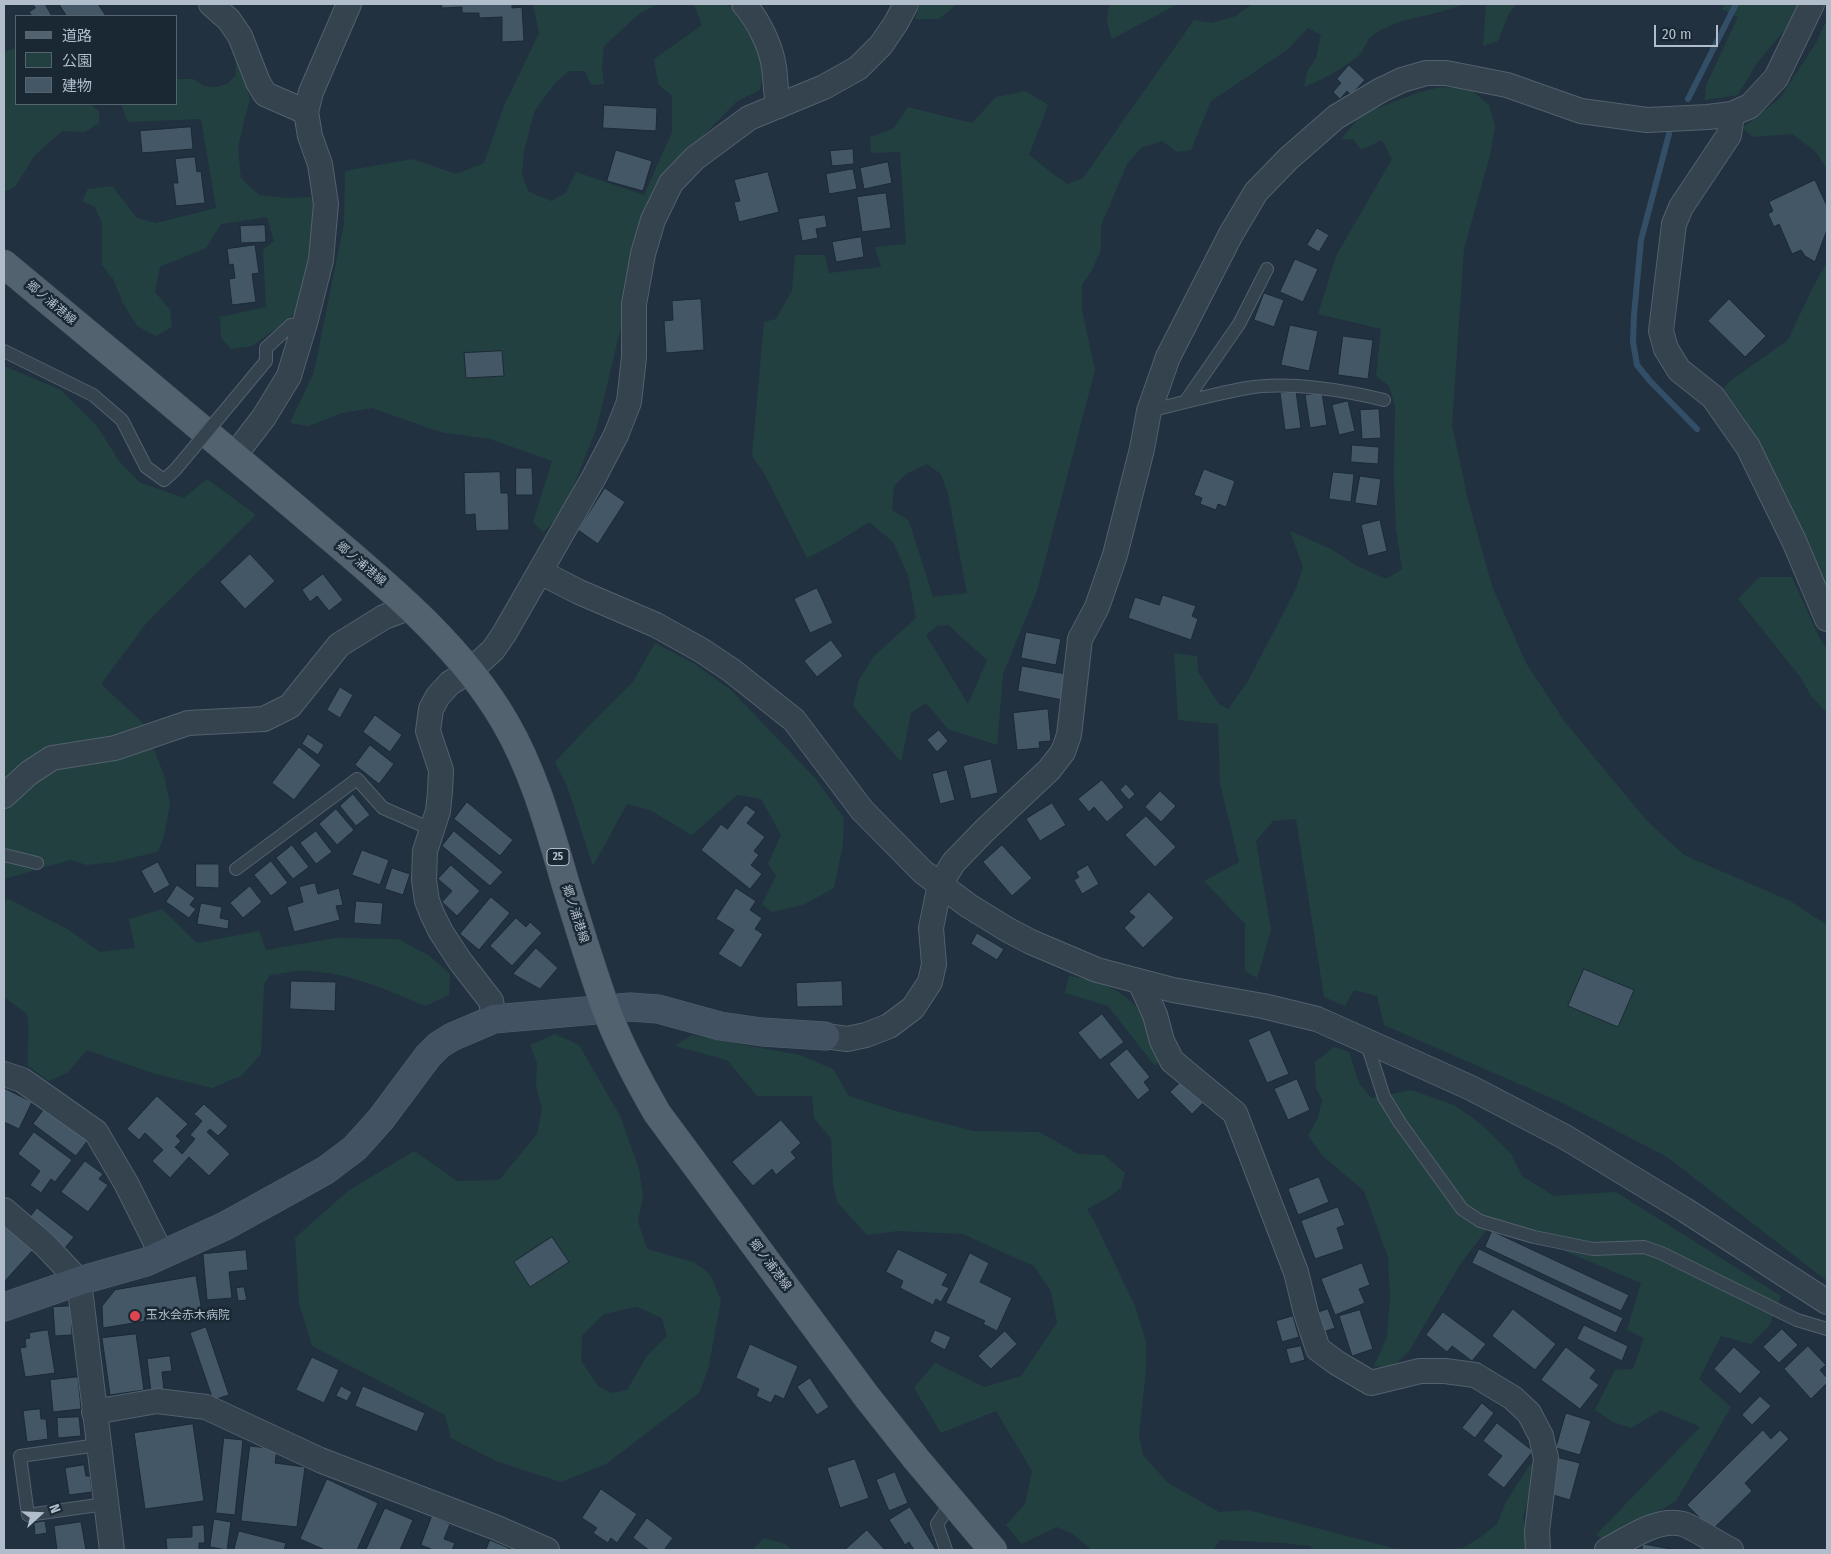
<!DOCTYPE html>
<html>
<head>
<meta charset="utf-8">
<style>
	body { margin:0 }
	#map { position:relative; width:1831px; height:1554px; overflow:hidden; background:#213140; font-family:"Fira Sans Condensed","Noto Sans JP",sans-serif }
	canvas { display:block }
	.frame { position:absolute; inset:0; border:5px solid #b1bdca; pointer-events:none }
	.legend { position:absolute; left:15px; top:15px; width:162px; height:90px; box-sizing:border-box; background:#1a2834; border:1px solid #566470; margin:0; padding:6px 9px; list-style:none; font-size:15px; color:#b1bdca }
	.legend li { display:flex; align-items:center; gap:10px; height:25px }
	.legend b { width:25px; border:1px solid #566470 }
	.north { position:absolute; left:15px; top:1489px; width:50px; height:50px; -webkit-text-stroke:4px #1a2834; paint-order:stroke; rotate:70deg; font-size:14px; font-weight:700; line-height:20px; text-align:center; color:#b1bdca }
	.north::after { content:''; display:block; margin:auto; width:18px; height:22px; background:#b1bdca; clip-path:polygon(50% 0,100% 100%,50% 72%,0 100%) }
	.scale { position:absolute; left:1654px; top:25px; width:64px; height:22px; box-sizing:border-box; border:2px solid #b1bdca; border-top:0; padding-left:6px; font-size:15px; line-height:18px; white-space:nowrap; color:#b1bdca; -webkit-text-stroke:4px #1a2834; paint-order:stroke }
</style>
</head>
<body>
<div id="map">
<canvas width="1831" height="1554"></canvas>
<div class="frame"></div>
<ul class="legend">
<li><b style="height:6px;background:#53626f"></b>道路</li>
<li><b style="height:14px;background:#234040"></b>公園</li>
<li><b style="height:14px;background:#445766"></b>建物</li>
</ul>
<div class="north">N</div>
<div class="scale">20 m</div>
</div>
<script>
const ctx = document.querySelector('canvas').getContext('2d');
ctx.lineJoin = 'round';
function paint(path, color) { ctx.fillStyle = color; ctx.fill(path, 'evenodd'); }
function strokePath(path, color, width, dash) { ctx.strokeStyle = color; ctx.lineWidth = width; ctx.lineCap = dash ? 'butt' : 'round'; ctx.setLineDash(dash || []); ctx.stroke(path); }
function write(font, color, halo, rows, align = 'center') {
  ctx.font = font + ' "Fira Sans Condensed","Noto Sans JP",sans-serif'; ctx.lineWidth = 5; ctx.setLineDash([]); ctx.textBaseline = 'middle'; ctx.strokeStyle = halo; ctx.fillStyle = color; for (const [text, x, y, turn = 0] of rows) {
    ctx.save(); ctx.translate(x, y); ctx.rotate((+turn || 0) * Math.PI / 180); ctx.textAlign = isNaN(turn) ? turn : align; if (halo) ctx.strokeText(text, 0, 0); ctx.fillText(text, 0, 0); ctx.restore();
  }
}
paint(new Path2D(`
	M533,4H658L639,14L604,46L602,67L604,84L591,85L585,71H569L555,83L534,112L524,151L522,175L529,192L551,201L566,193L576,172L644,195L672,132V96L658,84L654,59L702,25L695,6L691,4H726L732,8L751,33L764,61L760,90L736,102L675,165L626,306L597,427L563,513L543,532L533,522L552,461L490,439L440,432L372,408L342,413L308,426L290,423L314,372L344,223L345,171L413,159L456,174L484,163L504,106L539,33Z
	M920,4H957L939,19H915Z
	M1109,4H1178L1112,39L1107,22Z
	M1252,4H1463C1432,18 1402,15 1373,35C1367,39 1365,48 1360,54C1351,64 1317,83 1304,87L1307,72L1316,58L1321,35L1308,28L1287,50L1211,101L1191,150L1177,152L1162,141L1141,148L1127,164L1101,226V250L1092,270L1082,285V310L1095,370L1037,591L1003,674L997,745L948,729L926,703L911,713L901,762L853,706L859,680L874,656L916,618L908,575L893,542L869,522L831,546L807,558L764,473L752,456L764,322L776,319L792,291L795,255H825L829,273L881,267L875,247L906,244L900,152L871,153L870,137L893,129L908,107L972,123L996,97L1026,91L1048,105L1029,155C1043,165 1054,176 1068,184L1083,178L1194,20L1212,23L1236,16ZM927,464L941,474L948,494L967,593L933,597L909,521L892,510L894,486L906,474ZM948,625L987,660L968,704L926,635L937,626Z
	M1486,4H1517L1509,13L1498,41L1483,46Z
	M1725,4H1803L1802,9L1756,64L1738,95L1705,100L1706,85L1738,17L1722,9Z
	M1827,19V169L1815,151L1792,134L1753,137L1742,128L1780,98L1816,43Z
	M16,48V104H90L99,111V123L85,132L62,131L35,155L15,187L4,192V52Z
	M236,60L244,67L250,101L245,116L238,148L241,178L259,195L287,198L311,197L318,210L302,305L288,320L252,346L231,349L221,338L220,317L266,307L263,250L274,241L267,217L221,224L206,248L160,267L155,292L170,310L172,327L156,336L137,326L123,303L113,279L102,265V223L95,207L82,201L88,189L112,186L137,218L156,223L216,208L201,119L128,122L121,104H176V79H193L204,86L215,87L227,84L236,75Z
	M1440,87L1470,89L1489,105L1495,126L1490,155L1464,249L1452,425L1468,500L1492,586L1526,663L1565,722L1647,821L1684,855L1790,901L1827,925V1281L1667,1157L1565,1104L1384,1025L1377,996L1354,990L1345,1006L1324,997L1296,819L1273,821L1256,841L1271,930L1257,978L1245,971V924L1204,881L1239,862L1220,783L1218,724L1178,720L1174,653L1197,656L1198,672L1219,704L1228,709L1248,681L1296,589L1303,567L1290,531L1331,549L1357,566L1386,579L1402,569L1396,530L1394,479L1395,406L1389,386L1376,376L1381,329L1318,314L1336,256L1392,159L1382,140L1361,150L1354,140L1341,139L1362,114L1417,93Z
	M1827,262V592L1782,487L1743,416L1723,389L1730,381L1788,340L1812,289Z
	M4,366L61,390L97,426L119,461L139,482L184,498L207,479L256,515L148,621L101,684L144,724L164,775L170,804L163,840L157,852L115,862L87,865L70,860L4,879Z
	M1759,577H1792L1819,637L1827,649V713L1811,696L1801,678L1738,599Z
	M655,643L693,663L731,690L815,778L844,818L843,844L834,888L803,905L772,912L762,904L776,876L768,864L781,835L761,799L737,795L692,835L650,810L627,804L593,866L567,786L555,762L582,733L633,682Z
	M7,898L69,930L100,952L135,948L129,919L162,909L197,943L259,931L266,950L335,938L398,939L428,955L450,974L449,995L425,1006C388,990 350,973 308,971C296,970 282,974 270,975L264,984L261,1054L241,1076L212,1088L152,1073L87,1050L68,1072L49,1081L28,1066C27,1049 30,1031 27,1014L4,997V906Z
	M1069,976C1099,981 1127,990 1144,1017C1152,1028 1157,1043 1163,1055L1155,1066L1108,1006L1065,993Z
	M555,1034L579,1045L620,1116L639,1169L643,1196L638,1221L647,1249L693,1262L710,1274L721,1300L708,1370L699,1393L606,1464L561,1482L498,1462L451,1438L445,1415L312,1346L299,1303L295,1238L348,1191L414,1151L457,1181L499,1180L537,1134L542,1109L536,1085L537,1063L530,1045ZM637,1307L662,1318L667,1336L647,1356L627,1390L612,1393L599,1387L581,1361L582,1336L604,1314Z
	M691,1035L800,1055L833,1069L849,1096L896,1111L973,1131L1039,1132L1078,1154L1104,1155L1125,1173L1121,1188L1106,1199L1087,1209L1097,1227L1135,1306L1146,1342V1370L1139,1435L1143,1455L1168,1483L1219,1512L1248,1510L1400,1550H1312L1311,1546L1284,1543L1220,1540L1213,1550H1092L1073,1534L1057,1527L1021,1544L1006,1525L1025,1504L1032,1471L996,1411L941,1433L914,1388L935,1363L984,1387L1021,1376L1057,1323L1051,1291L1034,1266L991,1247L963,1234L898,1231L867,1235L837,1202L833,1183L831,1139L814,1118L812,1096H757L727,1060L675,1046Z
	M1334,1047L1349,1052L1359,1083L1371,1098L1411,1090L1454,1105L1482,1125L1511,1154L1522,1176L1554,1196L1616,1192L1781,1296L1769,1326L1751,1344L1721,1336L1699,1379L1731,1407L1676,1501L1607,1542L1596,1535L1700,1427L1661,1410L1631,1428L1613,1422L1595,1410L1615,1370L1633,1369L1644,1338L1627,1330L1641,1283L1493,1221L1459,1266L1409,1351L1393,1367L1374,1366L1387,1337L1390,1296L1388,1257L1364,1191L1323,1156L1308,1136L1318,1117L1322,1100L1316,1088L1315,1062Z
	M1531,1463L1536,1474L1523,1517L1528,1550H1441L1463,1548L1481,1537L1497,1524L1506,1502Z
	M764,1538L785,1544L792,1550H752Z`), '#234040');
strokePath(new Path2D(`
	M1688,99L1736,4
	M1669,134L1641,240L1634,315L1633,342L1637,365L1650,381L1697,429`), '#334f68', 6);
const building = new Path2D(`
	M33,4H45L52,16H32L29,12L35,8Z
	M59,4H98L106,16H67Z
	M442,4H512V8L522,7L524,41L502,42V17L479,18V13H462V7L442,8Z
	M1349,65L1365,80L1351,95L1347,91L1340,99L1333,92L1341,83L1337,79Z
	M604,105L657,108L656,131L603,128Z
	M191,127L193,149L142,153L140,131Z
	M853,149L854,164L832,166L830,151Z
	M616,150L652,161L643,191L607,181Z
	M195,157L197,172L201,171L205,203L176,206L173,183H178L175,159Z
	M888,162L892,183L864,189L860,168Z
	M853,169L857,189L829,194L826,174Z
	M768,172L779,212L739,222L734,202L740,201L734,180Z
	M1815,180L1827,206V230L1815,262L1805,256L1801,250L1792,254L1779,224L1774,227L1768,214L1773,211L1769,202Z
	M886,193L891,228L862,232L857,197Z
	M825,215L827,227L816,229L818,238L802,241L798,219Z
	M265,225L266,242L241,243L240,226Z
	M1317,228L1329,235L1319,252L1307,245Z
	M861,237L864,257L836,262L832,242Z
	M255,245L259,273L252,274L256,302L232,305L229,279L235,278L233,264L229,265L227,249Z
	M1295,259L1318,269L1303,302L1280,292Z
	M1264,293L1284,300L1274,327L1254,320Z
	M701,299L704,350L666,353L664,321L673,320L672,301Z
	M1729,299L1766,336L1745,357L1708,321Z
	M1290,325L1318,331L1309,371L1281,365Z
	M1343,336L1373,340L1368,379L1338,375Z
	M502,351L504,376L466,378L464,353Z
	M1296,391L1301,428L1285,430L1280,393Z
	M1322,393L1327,425L1310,428L1305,395Z
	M1348,401L1355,431L1339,435L1332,405Z
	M1379,409L1381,438L1362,439L1360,410Z
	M1352,445L1379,447L1378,464L1351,462Z
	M516,468H532L533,495H516Z
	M1204,469L1235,481L1226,507L1218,504L1216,510L1200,504L1202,498L1194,495Z
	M500,472L501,493H508L509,530L476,531L475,514L465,515L464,473Z
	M1333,472L1354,474L1351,502L1329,499Z
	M1360,476L1381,479L1377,506L1355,503Z
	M605,488L625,502L598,544L578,530Z
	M1380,520L1387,551L1368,556L1361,525Z
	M250,554L275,581L245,609L220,582Z
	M323,574L343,600L329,611L317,596L310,602L302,590Z
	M817,588L833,623L810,633L794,599Z
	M1163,595L1196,606L1192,616L1198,619L1191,640L1128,618L1135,597L1159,605Z
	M1026,632L1061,639L1056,665L1021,658Z
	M831,640L843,656L817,677L804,661Z
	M1022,666L1066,674L1062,700L1018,691Z
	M340,687L353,695L340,718L327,710Z
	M1048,709L1051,741L1039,742L1040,748L1017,750L1013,713Z
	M375,715L402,735L390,752L363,732Z
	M939,730L948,741L937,752L927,740Z
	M308,734L324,745L318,755L302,744Z
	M370,745L394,764L379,784L355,765Z
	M299,747L321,765L294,800L272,783Z
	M991,759L998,793L971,799L963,766Z
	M947,770L955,800L940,804L932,774Z
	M1102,780L1124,807L1107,822L1094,807L1089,812L1078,799Z
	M1126,784L1135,794L1129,800L1120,790Z
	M1160,791L1176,806L1161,822L1145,807Z
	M353,794L370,815L356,826L340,806Z
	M467,802L513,840L500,856L454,819Z
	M1052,803L1066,825L1040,841L1026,819Z
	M746,805L756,812L747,823L765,837L754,851L759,855L751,865L762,874L750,889L701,850L721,824L727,829Z
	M336,809L354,830L337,845L319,824Z
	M1146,816L1176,847L1155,867L1125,835Z
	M316,831L332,852L316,864L300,843Z
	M454,831L503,872L490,886L442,846Z
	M292,845L309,867L293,879L276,858Z
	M1002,845L1032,878L1012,896L983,862Z
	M362,850L389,860L380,885L352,875Z
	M271,861L288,883L271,896L254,875Z
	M158,862L170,885L154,894L141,871Z
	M196,864H219V888L196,887Z
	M451,865L480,891L457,916L442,902L452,891L438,879Z
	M1088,865L1099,884L1082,894L1074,880L1079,877L1076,872Z
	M392,868L410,874L403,895L385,889Z
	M315,883L318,894L339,888L343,905L336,906L340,920L294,932L287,907L303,902L299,887Z
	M177,885L195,898L190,905L196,909L189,918L166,902Z
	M250,886L262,902L243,918L230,903Z
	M736,888L756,901L750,910L762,918L755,929L763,934L741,968L718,954L734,930L716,919Z
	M1149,892L1174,918L1143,948L1124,928L1135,917L1129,912Z
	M491,897L510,913L479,950L460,934Z
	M356,901L383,903L381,925L354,923Z
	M201,903L222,907L220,918L229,920L228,929L197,924Z
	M516,918L526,927L530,922L542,933L512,966L490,946Z
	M977,933L1004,949L997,960L971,944Z
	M536,948L558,968L540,989L513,974Z
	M1584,969L1634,990L1618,1027L1568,1006Z
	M291,981L336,982L335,1011L290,1009Z
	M842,981L843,1006L797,1007L796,983Z
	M1102,1014L1124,1042L1100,1060L1078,1033Z
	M1270,1030L1289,1074L1267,1083L1248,1040Z
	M1127,1049L1150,1077L1144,1082L1150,1090L1138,1100L1109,1064Z
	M1184,1079L1205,1101L1192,1114L1170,1092Z
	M1297,1079L1310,1110L1288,1120L1274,1089Z
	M4,1088L32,1102L19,1129L4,1122Z
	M157,1096L188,1124L176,1136L181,1141L175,1147L182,1154L195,1139L190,1135L202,1121L194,1114L204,1104L228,1126L218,1136L210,1129L207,1132L230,1154L209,1176L189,1157L170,1178L152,1161L163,1150L145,1133L139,1140L127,1129Z
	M45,1108L88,1140L76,1156L33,1124Z
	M781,1120L801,1143L791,1152L796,1158L776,1175L772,1169L753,1186L732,1162Z
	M34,1132L72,1160L55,1182L51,1179L41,1193L30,1185L40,1171L18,1154Z
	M85,1161L103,1174L99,1179L108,1185L88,1212L61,1192Z
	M1319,1177L1329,1202L1298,1215L1288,1189Z
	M1338,1207L1345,1225L1337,1228L1344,1249L1315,1259L1301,1221Z
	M37,1208L74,1237L64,1249L28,1220Z
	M7,1226L33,1250L4,1282V1230Z
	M1492,1231L1629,1295L1621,1311L1485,1247Z
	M552,1237L569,1262L530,1287L514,1262Z
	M898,1249L948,1274L942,1285L949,1288L941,1302L936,1299L933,1305L900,1288L903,1281L886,1272Z
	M1479,1249L1623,1318L1616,1333L1472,1263Z
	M246,1250L248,1270L229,1272L232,1298L207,1300L203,1254Z
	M970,1253L989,1263L980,1282L1012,1298L997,1331L983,1324L985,1321L946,1303Z
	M1362,1263L1370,1285L1359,1289L1365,1303L1335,1315L1321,1279Z
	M196,1276L202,1312L103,1328L102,1306L115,1290Z
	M244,1287L247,1300L238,1301L236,1288Z
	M71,1306L72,1335L55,1336L53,1307Z
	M1328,1309L1335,1328L1320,1333L1313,1314Z
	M1513,1309L1556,1344L1535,1370L1492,1336Z
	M1360,1310L1373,1349L1352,1356L1339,1316Z
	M1443,1312L1486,1344L1472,1361L1452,1346L1447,1352L1426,1335Z
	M1293,1316L1299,1337L1282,1342L1276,1321Z
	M1584,1325L1628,1346L1622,1361L1577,1339Z
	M206,1327L229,1395L213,1400L190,1333Z
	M1782,1329L1798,1345L1779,1363L1763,1347Z
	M48,1330L55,1373L25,1377L20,1348L26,1347L25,1339L30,1338L29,1333Z
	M935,1330L951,1337L945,1350L930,1342Z
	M1005,1331L1017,1344L991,1369L978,1356Z
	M136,1334L144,1390L110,1395L102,1338Z
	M750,1344L798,1366L784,1399L775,1395L771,1403L756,1396L759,1389L736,1378Z
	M1301,1346L1305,1360L1290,1364L1286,1349Z
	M1808,1346L1826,1365L1820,1370L1827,1378V1383L1811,1399L1784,1369Z
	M1566,1347L1596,1370L1590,1378L1599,1385L1580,1409L1541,1380Z
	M1734,1347L1761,1372L1740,1394L1714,1369Z
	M170,1356L172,1371L162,1372L164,1390L151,1392L147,1359Z
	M312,1357L339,1370L324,1403L296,1390Z
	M78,1377L81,1409L53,1412L50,1380Z
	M810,1378L829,1407L817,1415L797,1387Z
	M341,1386L352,1392L347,1401L336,1396Z
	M363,1386L425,1413L417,1432L355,1406Z
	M1760,1396L1771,1406L1752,1425L1742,1415Z
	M1482,1403L1494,1413L1475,1438L1462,1428Z
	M40,1409L41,1419H46L48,1439L27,1442L23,1411Z
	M1566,1413L1591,1421L1580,1455L1556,1448Z
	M79,1417L81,1436L58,1438L57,1418Z
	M1497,1423L1533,1451L1504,1488L1487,1475L1502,1456L1483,1441Z
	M193,1424L204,1501L145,1509L134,1433Z
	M1763,1430L1771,1439L1780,1430L1789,1439L1745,1483L1752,1491L1712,1530L1687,1505Z
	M224,1438L243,1440L235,1515L216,1513Z
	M250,1446L277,1449L275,1463L305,1467L297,1527L241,1521Z
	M1556,1457L1580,1463L1570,1500L1546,1493Z
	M855,1459L869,1498L840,1508L827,1468Z
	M84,1465L86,1476H90L92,1492L69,1495L65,1468Z
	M895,1472L908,1503L889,1511L876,1480Z
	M327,1479L378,1503L357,1550H325L300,1539Z
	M601,1489L637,1514L617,1543L611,1538L608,1543L593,1533L597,1528L582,1518Z
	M910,1507L936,1550H914L909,1542L905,1545L889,1520Z
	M385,1508L413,1520L400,1550H366Z
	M432,1516L450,1524L444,1539L455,1543L452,1550H431V1549L421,1545Z
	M647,1518L673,1538L664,1550H649L633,1538Z
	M214,1519L231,1522L227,1550L210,1547Z
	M45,1521L47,1533L35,1535L34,1523Z
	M81,1522L86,1550H57L54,1526Z
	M204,1525L205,1543H199V1550H167L166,1538L192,1537V1526Z
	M867,1530L885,1550H845Z
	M239,1531L286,1543L284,1550H234Z
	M490,1540L509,1548L508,1550H486Z
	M1643,1544L1677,1550H1642Z`);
paint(building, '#445766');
strokePath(building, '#1c2a36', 1);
const lane = new Path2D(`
	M4,351L93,395L122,420L146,467L164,480L175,470
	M232,402L266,361V348L291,325L305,323
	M1185,402L1239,324L1267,269
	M1149,411C1181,403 1214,394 1247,388C1288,381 1344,390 1384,400
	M4,855L37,863
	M236,869L357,779L383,808L431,829
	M1366,1041L1384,1097L1400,1123L1462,1209L1480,1221L1534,1237L1593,1249L1644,1247L1661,1253L1797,1320L1827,1329
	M98,1445L20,1456L28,1515L105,1504
	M946,1550L937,1524L952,1502`);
const street = new Path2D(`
	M211,4L229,20L240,36L258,82L265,94L306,112
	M744,4C758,20 771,46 774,67C776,81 775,93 779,106
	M1732,114L1729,135L1681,207L1674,224L1661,331L1666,349L1679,370L1713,397L1748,447L1794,541L1827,619
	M234,456L264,417L289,376L305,323L321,260L326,204L320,164L310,136L306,112L311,92L349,4
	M540,572L579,592L656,625L701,650L731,670L794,720L862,810L923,872L969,906L1008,930L1031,942L1097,970L1173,990L1263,1006L1317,1019L1411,1061L1471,1088L1565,1137L1685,1210L1827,1302
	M4,796L29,773L52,758L115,748L188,723L264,719L290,706L339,645L384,617L411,607
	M1140,982L1155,1015L1162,1041L1172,1061L1235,1113L1296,1272L1306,1313L1318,1349L1337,1363L1371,1383L1420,1371H1445L1475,1375L1513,1398L1529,1413L1541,1436L1546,1458L1537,1531L1538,1550
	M494,1019L491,1001L460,961L441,932L433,916L427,901L424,880L425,851L438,811L440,792L441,770L428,731L431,709L438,696L450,683L470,671L493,650L504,634L593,479L616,435L629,402L634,357V304L643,254L653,220L671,183L695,158L749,118L824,87L858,68L881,45L896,23L906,4
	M825,1036L847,1039L866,1035L889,1026L913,1008L930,982L934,964L931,928L940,884L954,862L985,830L1049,770L1063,752L1069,735L1080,639L1097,607L1115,555L1142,449L1149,411L1168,357L1231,234L1256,192L1288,159L1336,117L1381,90L1402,80L1426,73H1446L1507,85L1581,111L1647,120L1708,117L1732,114L1750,106L1776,78L1812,4
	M4,1074L22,1080L96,1132L126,1183L162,1255
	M4,1210L44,1244L79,1281L112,1550
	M94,1412L157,1401L206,1407L320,1460L497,1528L547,1550
	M1607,1550C1628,1539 1658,1517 1683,1524C1695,1528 1718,1544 1731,1550`);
const secondary = new Path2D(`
	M4,1307L79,1281L146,1262L225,1226L301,1184L326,1170L355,1148L381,1119L428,1056L439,1045L452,1037L494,1019L630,1007L658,1009L720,1026L762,1032L825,1036`);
const primary = new Path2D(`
	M4,264C102,345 200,427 297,509C371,573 455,636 505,722C534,772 549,827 565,882C578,924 591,967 606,1009C619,1044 638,1080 657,1113L867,1397L917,1460L993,1550`);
strokePath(lane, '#53606d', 14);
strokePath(street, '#53606d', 26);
strokePath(secondary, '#53606d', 29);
strokePath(primary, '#3e4c58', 29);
strokePath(lane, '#35434f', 12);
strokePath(street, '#35434f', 24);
strokePath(secondary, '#435263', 28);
strokePath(primary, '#53626f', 28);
const laneBridge = new Path2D(`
	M175,470L232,402`);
strokePath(laneBridge, '#53606d', 14, []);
strokePath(laneBridge, '#35434f', 12);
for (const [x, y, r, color] of [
	[135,1316,6,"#e0444e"]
]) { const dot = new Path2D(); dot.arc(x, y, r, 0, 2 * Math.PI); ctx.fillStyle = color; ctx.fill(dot); strokePath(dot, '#1a2834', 2); }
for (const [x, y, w] of [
	[558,857,22]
]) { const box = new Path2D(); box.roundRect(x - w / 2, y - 8.5, w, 17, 4); ctx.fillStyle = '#1a2834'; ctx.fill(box); strokePath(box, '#b1bdca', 1); }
write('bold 11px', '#b1bdca', null, [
	["25",558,857]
]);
write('12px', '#b1bdca', '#1a2834', [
	["郷ノ浦港線",51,303,40],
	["郷ノ浦港線",361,564,40],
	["郷ノ浦港線",575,914,72],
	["郷ノ浦港線",770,1265,53]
]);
write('12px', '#b1bdca', '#1a2834', [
	["玉水会赤木病院",146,1316]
], 'left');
</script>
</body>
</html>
